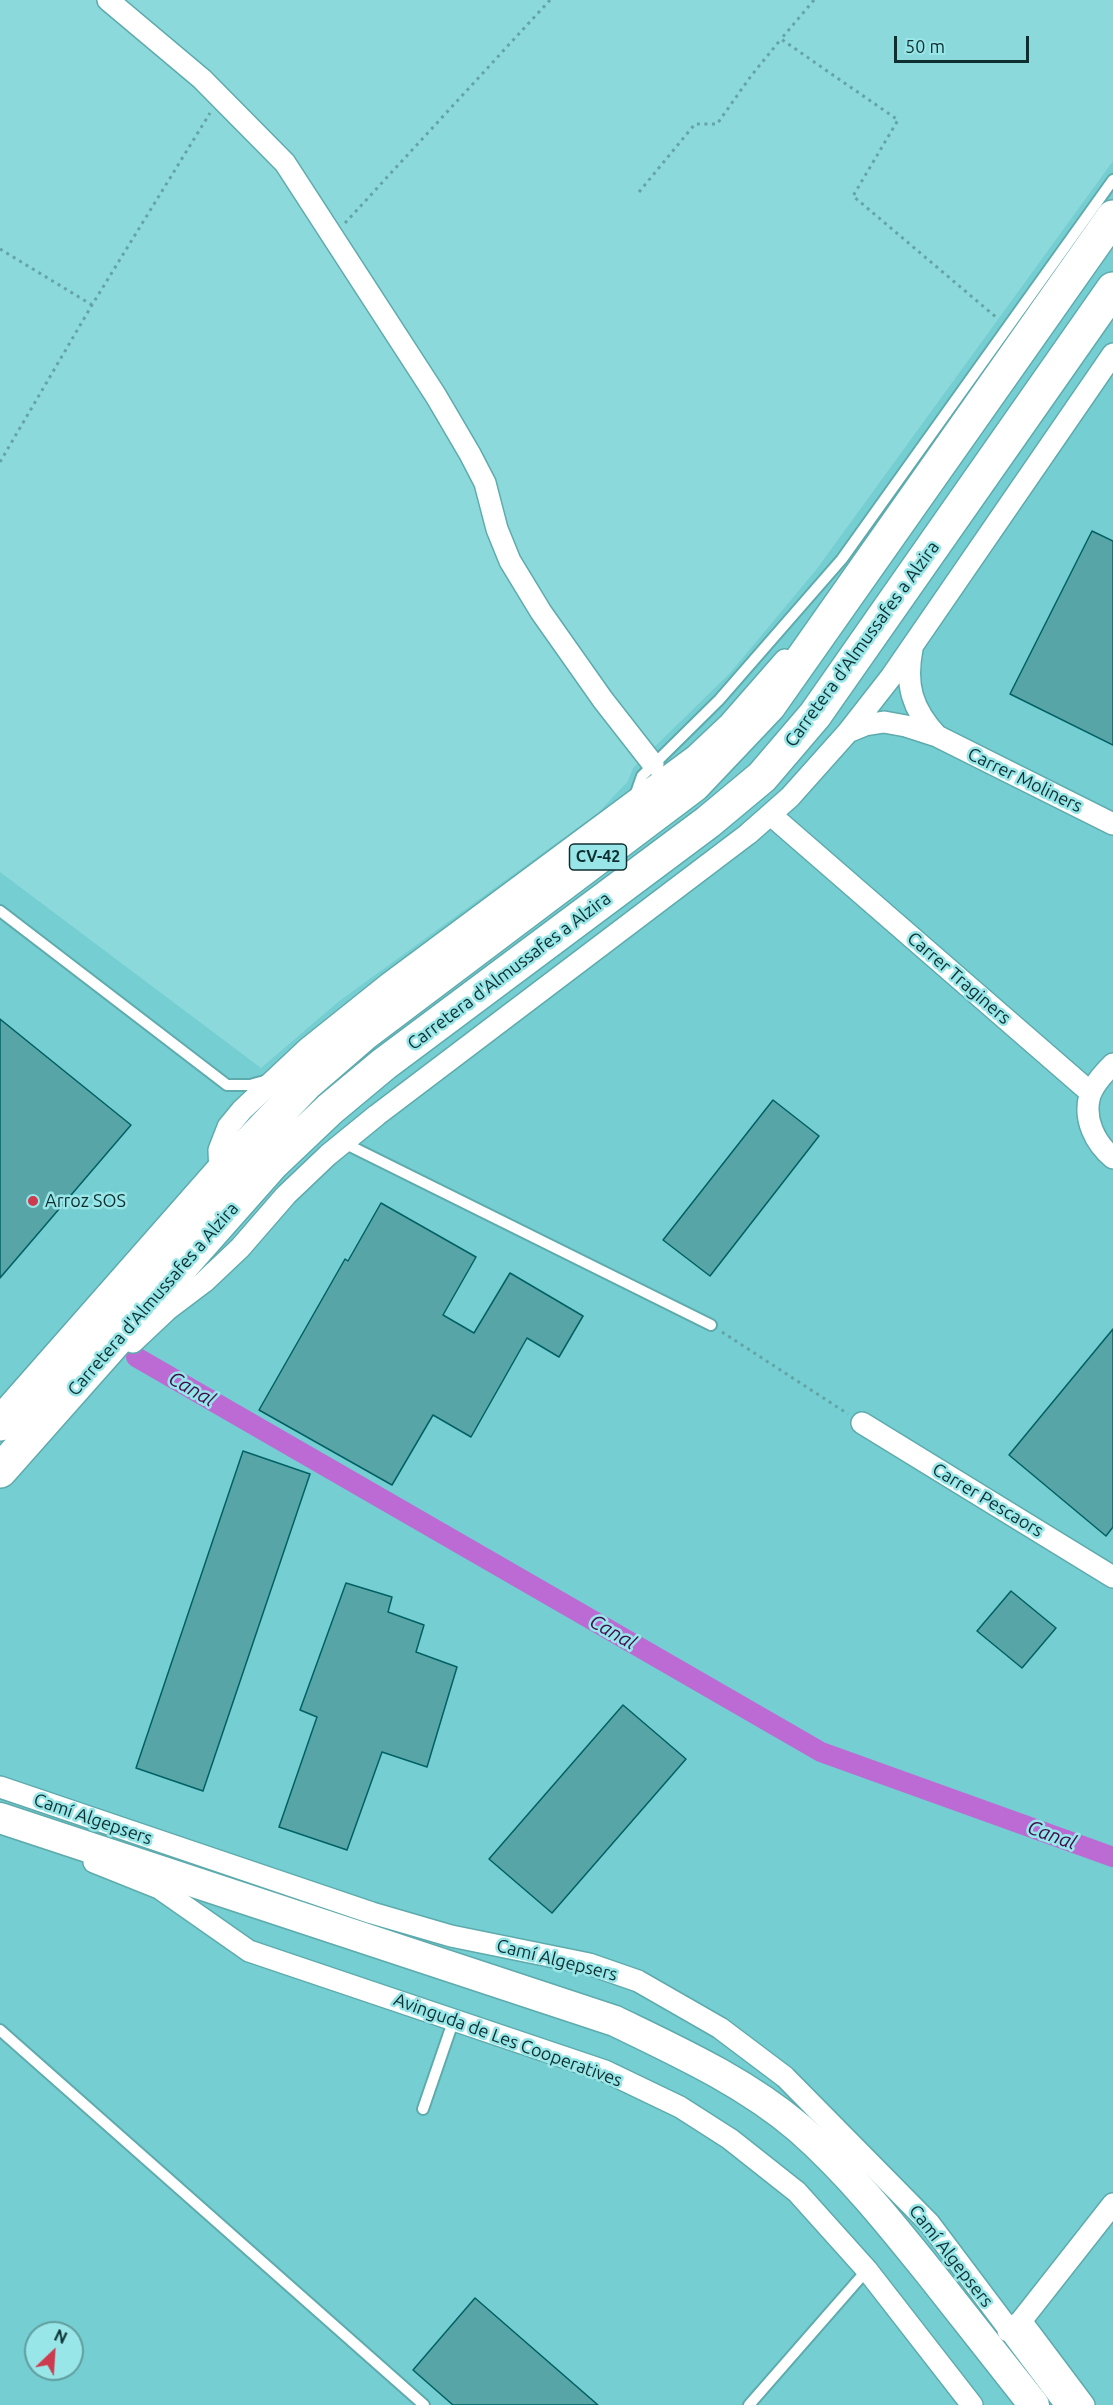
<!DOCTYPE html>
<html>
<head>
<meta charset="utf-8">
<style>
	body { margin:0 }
	#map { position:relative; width:1113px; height:2405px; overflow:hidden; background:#8cd9db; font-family:Ubuntu,sans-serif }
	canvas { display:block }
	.north { position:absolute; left:24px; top:2321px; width:60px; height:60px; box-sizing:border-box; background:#98e6e8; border:2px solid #619d9e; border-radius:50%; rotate:25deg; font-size:16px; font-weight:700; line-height:24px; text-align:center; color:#0e2f30 }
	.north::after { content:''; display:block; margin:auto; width:21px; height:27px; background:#cd3c4e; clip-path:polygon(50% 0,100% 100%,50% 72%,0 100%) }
	.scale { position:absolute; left:894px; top:36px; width:135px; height:27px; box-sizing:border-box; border:3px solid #0e2f30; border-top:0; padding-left:8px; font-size:18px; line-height:21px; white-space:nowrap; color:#0e2f30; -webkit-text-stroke:4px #98e6e8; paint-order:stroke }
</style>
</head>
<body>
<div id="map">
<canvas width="1113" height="2405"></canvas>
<div class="north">N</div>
<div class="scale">50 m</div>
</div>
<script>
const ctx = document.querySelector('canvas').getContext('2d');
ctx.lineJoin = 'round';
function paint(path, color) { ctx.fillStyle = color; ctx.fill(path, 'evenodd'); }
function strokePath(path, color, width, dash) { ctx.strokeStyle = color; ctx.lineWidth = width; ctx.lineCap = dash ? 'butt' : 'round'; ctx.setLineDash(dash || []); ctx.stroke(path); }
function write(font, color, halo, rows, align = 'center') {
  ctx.font = font + ' Ubuntu,sans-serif'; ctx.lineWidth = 5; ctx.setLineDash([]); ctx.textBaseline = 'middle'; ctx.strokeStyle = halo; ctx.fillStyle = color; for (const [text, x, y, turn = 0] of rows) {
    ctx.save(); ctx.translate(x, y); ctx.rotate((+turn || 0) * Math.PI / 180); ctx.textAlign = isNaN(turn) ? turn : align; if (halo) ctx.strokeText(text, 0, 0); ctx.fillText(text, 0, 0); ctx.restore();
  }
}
paint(new Path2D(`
	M1113,161V2405H0V872L261,1068L338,1002L599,812L628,781L633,768L730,673L816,570ZM36,2333H72V2369H36Z`), '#75ced1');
strokePath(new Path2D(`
	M136,1357L821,1752L1113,1857`), '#bc6bd4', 20);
const building = new Path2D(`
	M1092,531L1113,541V745L1010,694Z
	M0,1019L131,1125L0,1278Z
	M773,1100L819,1136L710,1276L663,1240Z
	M381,1203L476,1257L443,1315L474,1333L510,1273L583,1316L559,1357L527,1338L471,1437L433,1415L392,1485L259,1410L345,1259L348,1261Z
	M1113,1329V1527L1106,1536L1009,1455Z
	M243,1451L310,1474L203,1791L136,1768Z
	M346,1583L392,1597L388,1612L424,1625L416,1652L457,1667L427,1767L382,1752L347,1850L279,1827L317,1717L300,1710Z
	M1011,1591L1056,1628L1022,1668L977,1631Z
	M623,1705L686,1759L552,1913L489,1859Z
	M475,2298L598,2405H453L413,2370Z`);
paint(building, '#58a5a7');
strokePath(building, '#016164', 1.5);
const service = new Path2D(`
	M635,796L642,776L719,700L842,559L1113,180
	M0,911L227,1085H250L268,1080
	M344,1143L711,1325
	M0,2030L424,2405
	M423,2109L454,2019
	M749,2405L867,2270`);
const minor = new Path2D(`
	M108,0L202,79L285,163L436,396L470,454L485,483L497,529L510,561L541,612L603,700L653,764
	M912,649C905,685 912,709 937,736
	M848,732L865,725L884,722L906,726L937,736L1113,824
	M771,815L1091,1093
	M1113,1064C1105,1072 1094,1084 1090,1095C1083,1119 1095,1143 1113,1158
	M220,1174L219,1150L228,1127L242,1110L308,1048L388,984L695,756L729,724L785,660
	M133,1342L167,1310L204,1282L240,1248L286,1195L328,1155L377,1115L748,834L790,797L848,732L891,677L1113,354
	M862,1423L1113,1577
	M0,1787L372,1913L451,1936L589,1964L638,1981L720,2028L785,2077L929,2223L1066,2405
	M94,1862L159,1888L249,1951L605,2071L680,2107L730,2139L797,2192L867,2270L972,2405
	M1021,2321L1084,2405
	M1008,2331L1021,2321L1113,2204`);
const secondary = new Path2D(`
	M0,1818L615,2021C679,2052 745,2082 799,2128C848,2171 889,2222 930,2273C965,2317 999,2361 1034,2405`);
const primary = new Path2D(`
	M0,1424L220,1174L306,1084L365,1033L694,785L769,706L1113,217
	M0,1471L272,1164L330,1109L384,1064L708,822L762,777L815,715L1113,289`);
strokePath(service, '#5eabad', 14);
strokePath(minor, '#5eabad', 24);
strokePath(secondary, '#5eabad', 33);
strokePath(primary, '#5eabad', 36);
strokePath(new Path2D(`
	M814,0L781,39L898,120L853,196L997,318
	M639,192L695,124H717L751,76L781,39
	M345,223L550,0
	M0,249L92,305
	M0,462L92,305L210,113
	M722,1332L848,1414`), '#65a4a6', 3, [3, 4.5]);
strokePath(service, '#fff', 10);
strokePath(minor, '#fff', 21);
strokePath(secondary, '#fff', 30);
strokePath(primary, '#fff', 33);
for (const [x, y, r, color] of [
	[33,1201,6,"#cd3c4e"]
]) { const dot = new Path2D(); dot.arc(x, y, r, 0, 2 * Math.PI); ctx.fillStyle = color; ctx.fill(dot); strokePath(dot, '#98e6e8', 2); }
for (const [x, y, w] of [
	[598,857,57]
]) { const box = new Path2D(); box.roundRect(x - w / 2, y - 13, w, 26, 4.5); ctx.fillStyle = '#98e6e8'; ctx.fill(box); strokePath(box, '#0e2f30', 1.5); }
write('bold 16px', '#0e2f30', null, [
	["CV-42",598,857]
]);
write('18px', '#0e2f30', '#98e6e8', [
	["Carretera d'Almussafes a Alzira",862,644,-54],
	["Carrer Moliners",1025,780,26],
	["Carretera d'Almussafes a Alzira",509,971,-37],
	["Carrer Traginers",959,978,41],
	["Carretera d'Almussafes a Alzira",153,1299,-49],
	["Carrer Pescaors",988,1500,31],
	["Camí Algepsers",93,1819,19],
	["Camí Algepsers",557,1960,14],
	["Avinguda de Les Cooperatives",508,2040,20],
	["Camí Algepsers",951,2256,52]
]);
write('18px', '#0e2f30', '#98e6e8', [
	["Arroz SOS",45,1201]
], 'left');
write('italic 20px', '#420d50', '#98e6e8', [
	["Canal",192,1389,30],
	["Canal",613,1632,30],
	["Canal",1052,1835,20]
]);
</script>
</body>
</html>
